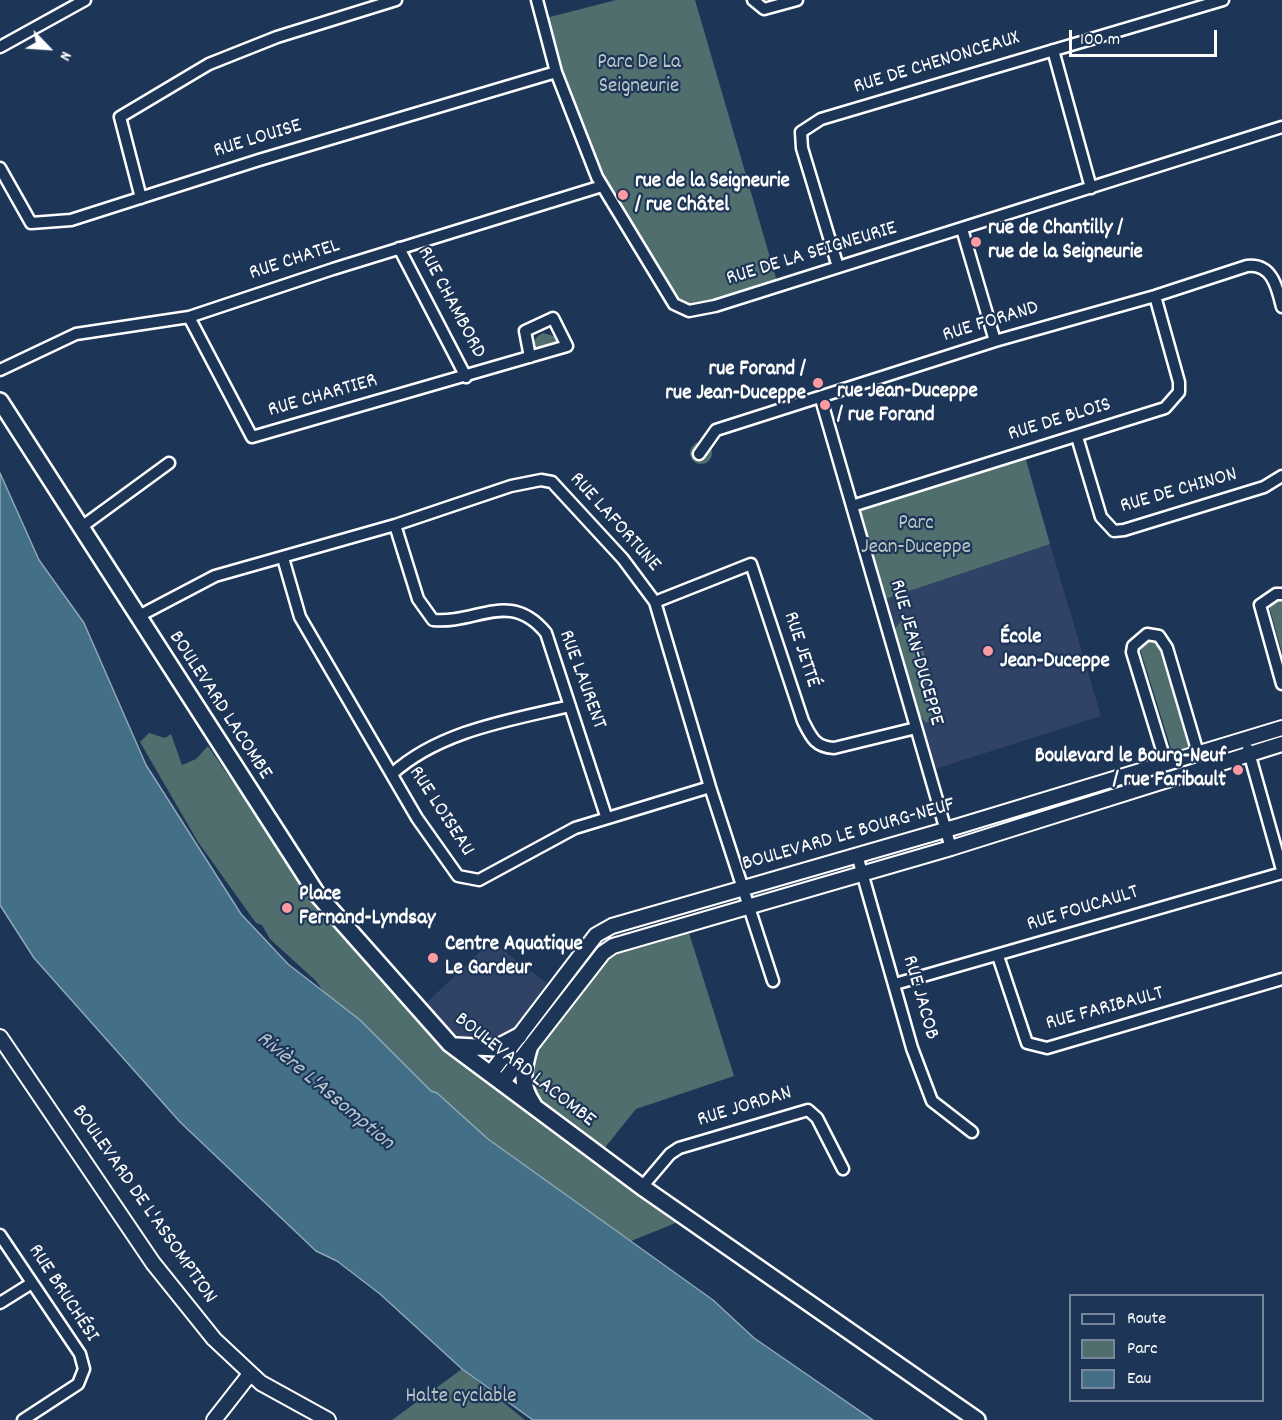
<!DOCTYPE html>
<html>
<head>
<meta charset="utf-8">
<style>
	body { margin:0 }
	#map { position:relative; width:1282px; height:1420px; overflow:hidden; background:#1d3557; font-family:Dekko,sans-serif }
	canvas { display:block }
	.legend { position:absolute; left:1069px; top:1294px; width:195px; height:108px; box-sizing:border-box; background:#1d3557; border:2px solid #77869a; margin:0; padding:8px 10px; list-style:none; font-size:18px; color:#fff }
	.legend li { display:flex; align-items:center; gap:12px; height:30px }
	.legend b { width:30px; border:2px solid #77869a }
	.north { position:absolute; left:18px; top:18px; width:60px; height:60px; -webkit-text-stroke:4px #1d3557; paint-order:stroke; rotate:115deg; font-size:16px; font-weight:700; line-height:24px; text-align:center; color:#fff }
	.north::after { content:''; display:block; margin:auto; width:21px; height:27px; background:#fff; clip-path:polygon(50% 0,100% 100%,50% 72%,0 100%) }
	.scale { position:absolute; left:1069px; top:30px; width:148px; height:27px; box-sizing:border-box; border:3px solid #fff; border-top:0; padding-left:8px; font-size:18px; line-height:21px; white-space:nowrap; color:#fff; -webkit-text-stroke:4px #1d3557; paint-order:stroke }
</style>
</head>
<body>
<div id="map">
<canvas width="1282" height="1420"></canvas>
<ul class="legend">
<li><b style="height:8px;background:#1d3557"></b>Route</li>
<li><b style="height:16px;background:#506e6d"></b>Parc</li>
<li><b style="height:16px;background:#436f87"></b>Eau</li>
</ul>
<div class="north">N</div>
<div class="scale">100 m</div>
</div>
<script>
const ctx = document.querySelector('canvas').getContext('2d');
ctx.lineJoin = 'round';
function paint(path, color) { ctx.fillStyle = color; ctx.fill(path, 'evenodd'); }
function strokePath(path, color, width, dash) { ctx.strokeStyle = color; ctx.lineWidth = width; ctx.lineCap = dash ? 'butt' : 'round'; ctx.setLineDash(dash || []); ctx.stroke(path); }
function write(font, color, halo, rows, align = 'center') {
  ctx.font = font + ' Dekko,sans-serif'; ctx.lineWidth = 4.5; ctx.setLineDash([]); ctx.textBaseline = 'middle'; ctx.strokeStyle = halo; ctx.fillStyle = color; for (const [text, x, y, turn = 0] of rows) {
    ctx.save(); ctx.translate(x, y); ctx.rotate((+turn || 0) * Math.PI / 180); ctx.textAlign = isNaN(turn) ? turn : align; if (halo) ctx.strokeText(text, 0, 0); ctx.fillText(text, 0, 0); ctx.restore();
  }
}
paint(new Path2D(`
	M1050,544L1101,716L929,771L879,601Z
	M491,941L552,987L512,1034L479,1044L458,1039L419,1010Z`), '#304265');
paint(new Path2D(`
	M616,0H695L778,285L714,307L679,308L595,174L542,19Z
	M543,333L557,337L558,344L535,350C533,341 535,337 543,333Z
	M690 453a11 11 0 1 1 22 0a11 11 0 1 1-22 0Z
	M1024,453L1050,544L879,601L852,506Z
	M1282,599V653L1269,606L1274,600Z
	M902,620H910L916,627L941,708L937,717L926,723L919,714L895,629Z
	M1149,638L1162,644L1193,747L1188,754L1178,756L1172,752L1140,649L1143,641Z
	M149,733L165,738L171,734L182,765L196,759L208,746L246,801L252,797L317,894L419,1010L547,1114L531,1084L535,1049L611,956L689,933L734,1076L636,1109L603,1150L693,1216L631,1241L488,1139L437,1093L431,1092L331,1002L316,981L270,939L262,925L256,923L198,842L140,742Z
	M462,1369L525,1420H392Z`), '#506e6d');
const water = new Path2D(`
	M0,473L39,560L84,623L146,765L241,914L288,964L360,1020L431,1091L437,1093L488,1139L713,1300L754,1338L873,1420H533L462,1369L380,1294L337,1261L316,1251L180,1122L34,958L0,905Z`);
paint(water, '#436f87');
strokePath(water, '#8ea9b7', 1.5);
const minor = new Path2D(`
	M537,0L556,72L597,177L674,304L689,311L715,306L1282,127
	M753,0L764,9L797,0
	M0,47L85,0
	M1053,50L1091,188
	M0,168L31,223L71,220L259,160L556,72
	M141,198L120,117L209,64L277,37L396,0
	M962,229L995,341
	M399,248L466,377
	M838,267L802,148L801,132L821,119L1223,0
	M189,317L252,437L567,346L553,318L525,331L530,357
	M0,370L76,334L189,317L333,269L602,186
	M821,399L951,848
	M1077,437L1101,517L1114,531L1124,530L1264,487L1282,476
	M699,454L716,430L995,341L1155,296L1247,266C1272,263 1277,287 1282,307
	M852,506L1165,408L1179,392V382L1155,296
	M395,525L418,599L433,620C477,624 510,589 546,633L606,816
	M80,528L169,463
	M283,558L300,617L417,818L458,876L479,880L575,828L710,787
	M1282,594H1276L1260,605L1282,684
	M655,602L751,564L803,721C811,737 815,747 834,748L916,728
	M137,617L215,576L395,525L511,486L541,480L552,482L623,559L655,602L710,787L773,981
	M1248,749L1282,870
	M1166,763L1132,652L1133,646L1147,634L1159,636L1167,648L1198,753
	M392,774C439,731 510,720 570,706
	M857,855L912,1048L932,1101L972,1132
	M998,956L1027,1043L1047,1048L1282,979
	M895,984L1282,873
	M642,1187L670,1154L679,1148L808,1110L817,1118L843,1169
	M0,1235L80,1354L84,1369L78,1384L23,1420
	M0,1303L32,1283`);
const tertiary = new Path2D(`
	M0,1037L153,1263L214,1339L261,1383L328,1420
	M490,1074L596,935L612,926L959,826L1282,728
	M502,1083L603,953L613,946L951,848L1282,744
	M214,1420L250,1374`);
const secondary = new Path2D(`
	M0,401L317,894L450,1044L642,1187L977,1420
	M456,1046L496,1048L519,1036
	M529,1049C523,1070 520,1085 533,1104`);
strokePath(minor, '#fff', 15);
strokePath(tertiary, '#fff', 18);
strokePath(secondary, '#fff', 20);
strokePath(minor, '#1d3557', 10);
strokePath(tertiary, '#1d3557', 14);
strokePath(secondary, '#1d3557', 15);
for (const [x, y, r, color] of [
	[623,195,6,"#ff9aa2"],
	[976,242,6,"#ff9aa2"],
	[818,383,6,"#ff9aa2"],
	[825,405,6,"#ff9aa2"],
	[988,651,6,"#ff9aa2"],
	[1238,770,6,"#ff9aa2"],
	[287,908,6,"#ff9aa2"],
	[433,958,6,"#ff9aa2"]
]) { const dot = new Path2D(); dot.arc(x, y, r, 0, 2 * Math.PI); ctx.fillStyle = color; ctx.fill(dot); strokePath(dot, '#1d3557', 2); }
write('21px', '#b9c5c5', '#1d3557', [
	["Parc De La",639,64],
	["Seigneurie",639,88],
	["Parc",916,525],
	["Jean-Duceppe",916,549],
	["Halte cyclable",461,1398]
]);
write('21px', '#fff', '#1d3557', [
	["RUE DE CHENONCEAUX",937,64,-17],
	["RUE LOUISE",258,140,-17],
	["RUE DE LA SEIGNEURIE",812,255,-17],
	["RUE CHATEL",295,261,-18],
	["RUE CHAMBORD",450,303,62],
	["RUE FORAND",991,323,-17],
	["RUE CHARTIER",323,397,-16],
	["RUE DE BLOIS",1060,421,-17],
	["RUE DE CHINON",1179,492,-16],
	["RUE LAFORTUNE",614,523,48],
	["RUE JETTÉ",800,650,72],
	["RUE JEAN-DUCEPPE",915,653,74],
	["RUE LAURENT",581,680,70],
	["BOULEVARD LACOMBE",219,706,57],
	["RUE LOISEAU",440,812,57],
	["BOULEVARD LE BOURG-NEUF",849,836,-16],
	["RUE FOUCAULT",1083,910,-17],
	["RUE JACOB",919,998,74],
	["RUE FARIBAULT",1105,1010,-15],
	["BOULEVARD LACOMBE",524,1071,38],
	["RUE JORDAN",745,1108,-17],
	["BOULEVARD DE L'ASSOMPTION",143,1205,55],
	["RUE BRUCHÉSI",62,1294,57]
]);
write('bold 21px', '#fff', '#1d3557', [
	["rue de la Seigneurie",635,183],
	["/ rue Châtel",635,207],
	["rue de Chantilly /",988,230],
	["rue de la Seigneurie",988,254],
	["rue Forand /",806,371,"right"],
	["rue Jean-Duceppe",806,395,"right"],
	["rue Jean-Duceppe",837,393],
	["/ rue Forand",837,417],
	["École",1000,639],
	["Jean-Duceppe",1000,663],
	["Boulevard le Bourg-Neuf",1226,758,"right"],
	["/ rue Faribault",1226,782,"right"],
	["Place",299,896],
	["Fernand-Lyndsay",299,920],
	["Centre Aquatique",445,946],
	["Le Gardeur",445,970]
], 'left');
write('italic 22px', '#b4c5cf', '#1d3557', [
	["Rivière L'Assomption",324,1092,40]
]);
</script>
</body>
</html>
